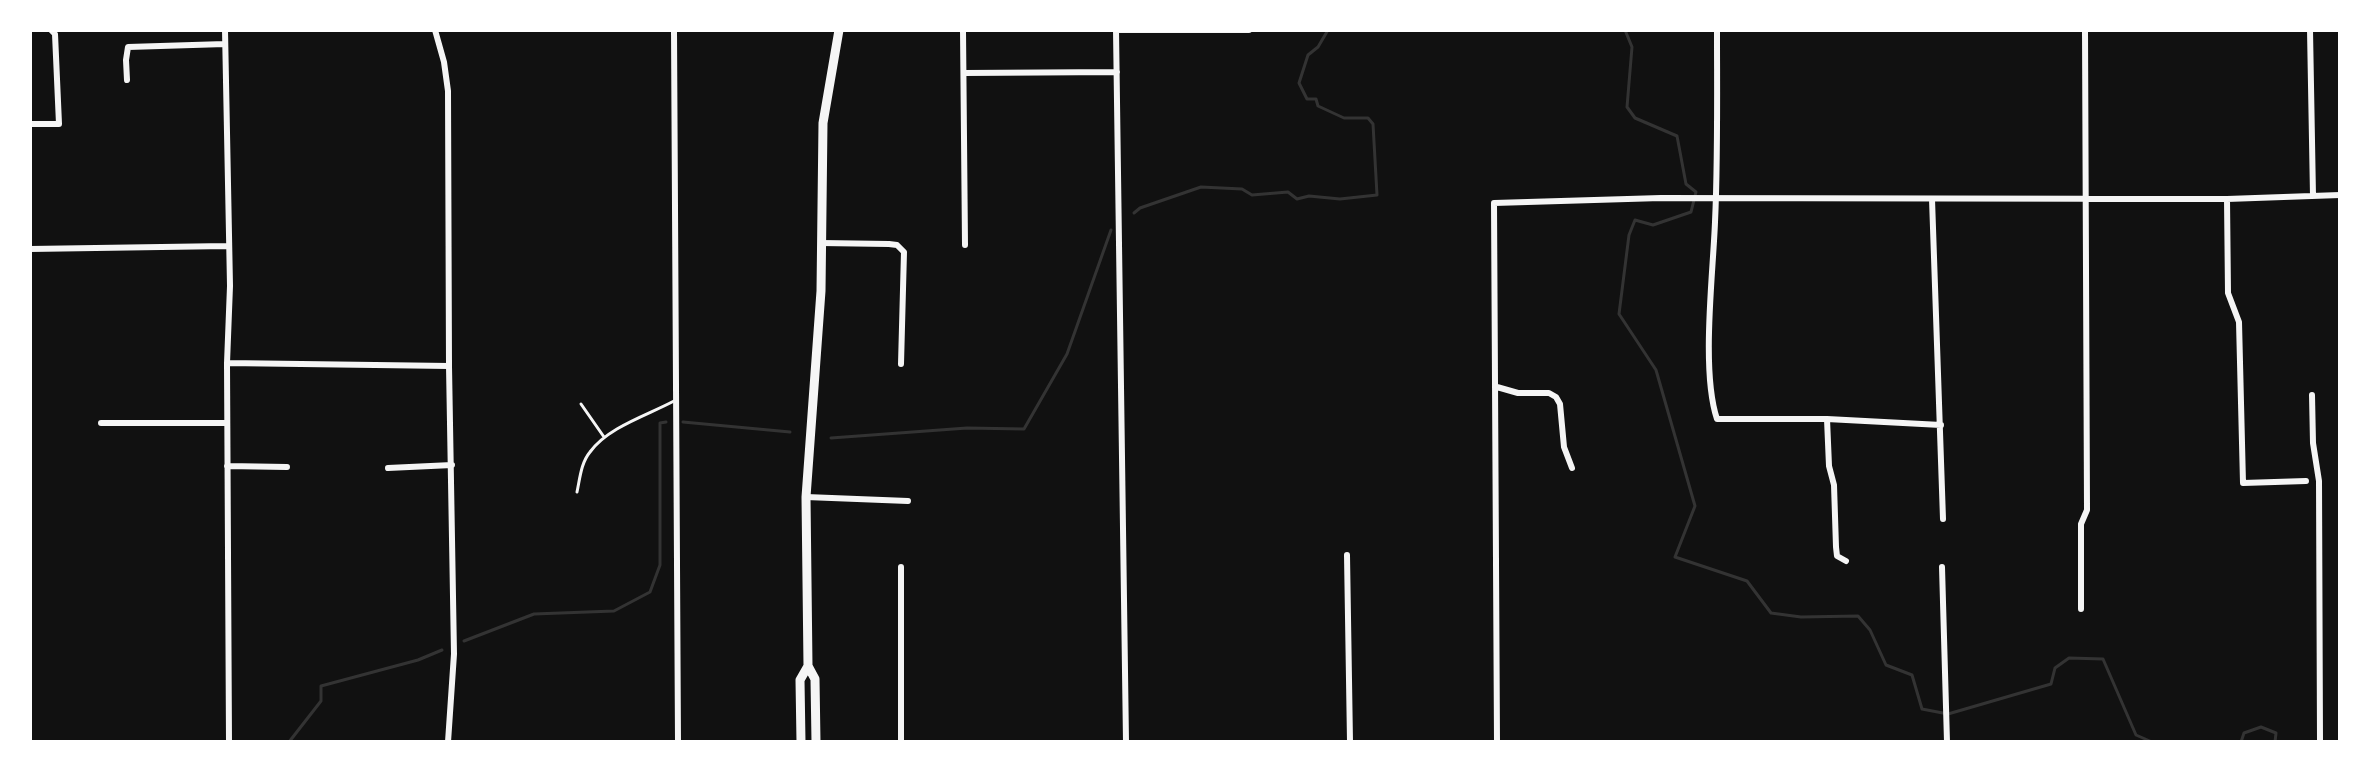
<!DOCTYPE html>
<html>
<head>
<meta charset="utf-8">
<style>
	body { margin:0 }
	#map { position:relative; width:2370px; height:772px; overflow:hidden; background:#111; font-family:Raleway,sans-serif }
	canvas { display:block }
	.frame { position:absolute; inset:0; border:32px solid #fff; pointer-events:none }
</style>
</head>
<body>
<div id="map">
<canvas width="2370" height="772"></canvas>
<div class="frame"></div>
</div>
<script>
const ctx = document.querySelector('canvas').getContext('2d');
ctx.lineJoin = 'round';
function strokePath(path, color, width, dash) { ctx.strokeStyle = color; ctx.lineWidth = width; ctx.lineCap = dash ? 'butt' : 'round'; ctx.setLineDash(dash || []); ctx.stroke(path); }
strokePath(new Path2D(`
	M1625,30L1632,47L1627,107L1635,118L1677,136L1686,184L1696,192L1691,212L1653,225L1635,220L1629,235L1619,314L1656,370L1695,506L1675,557L1747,581L1771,613L1801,617L1858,616L1870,630L1886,665L1912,675L1922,709L1948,714L2051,684L2055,668L2069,658L2103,659L2136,735L2152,742
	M1134,213L1140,208L1201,187L1242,189L1252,195L1288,192L1297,199L1309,196L1340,199L1377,195L1373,124L1368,118H1344L1318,106L1316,99H1307L1299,83L1308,55L1318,47L1328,30
	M683,422L790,432
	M831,438L967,428L1024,429L1067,354L1111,230
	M464,641L534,614L614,611L650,592L660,565V423L666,422
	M289,742L321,701V686L418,660L442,650
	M2241,742L2244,733L2261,727L2276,733L2275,742`), '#333', 3);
strokePath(new Path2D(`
	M581,404L604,437
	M577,492C580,478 581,463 590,452C608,427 648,415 674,401`), '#f5f5f5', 3);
strokePath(new Path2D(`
	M225,30L230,286L227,363L229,742
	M435,30L444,62L448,91L449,366L454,654L448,742
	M674,30L678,742
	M963,30L965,245
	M1116,30L1126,742
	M1116,30H1249
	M1717,30C1717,94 1718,158 1715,222C1713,275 1701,371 1717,419H1827L1941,425
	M2310,30L2313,196
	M964,73L1117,72
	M127,80L126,60L128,47L225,44
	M30,124H59L55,34L51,30
	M1932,199L1943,519
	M2227,199L2228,293L2239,322L2243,483L2306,481
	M821,243L889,244L897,245L904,252L901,364
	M30,249L227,246
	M227,363L449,366
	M1497,387L1518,393H1549L1556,397L1560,404L1564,447L1572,468
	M2312,395L2313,443L2319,481L2320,742
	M1827,419L1829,466L1834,485L1836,547L1837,556L1846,561
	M101,423H227
	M227,466L287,467
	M388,468L452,465
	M806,497L908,501
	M1347,555L1350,742
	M901,567V742
	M1942,567L1947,742
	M2081,609V524L2087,510L2085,30
	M1497,742L1494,203L1661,198L2227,199L2340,195`), '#f5f5f5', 6);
strokePath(new Path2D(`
	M801,742L800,680L808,666
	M816,742L815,679L808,666L806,497L821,291L823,123L839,30`), '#f5f5f5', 9);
</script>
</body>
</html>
